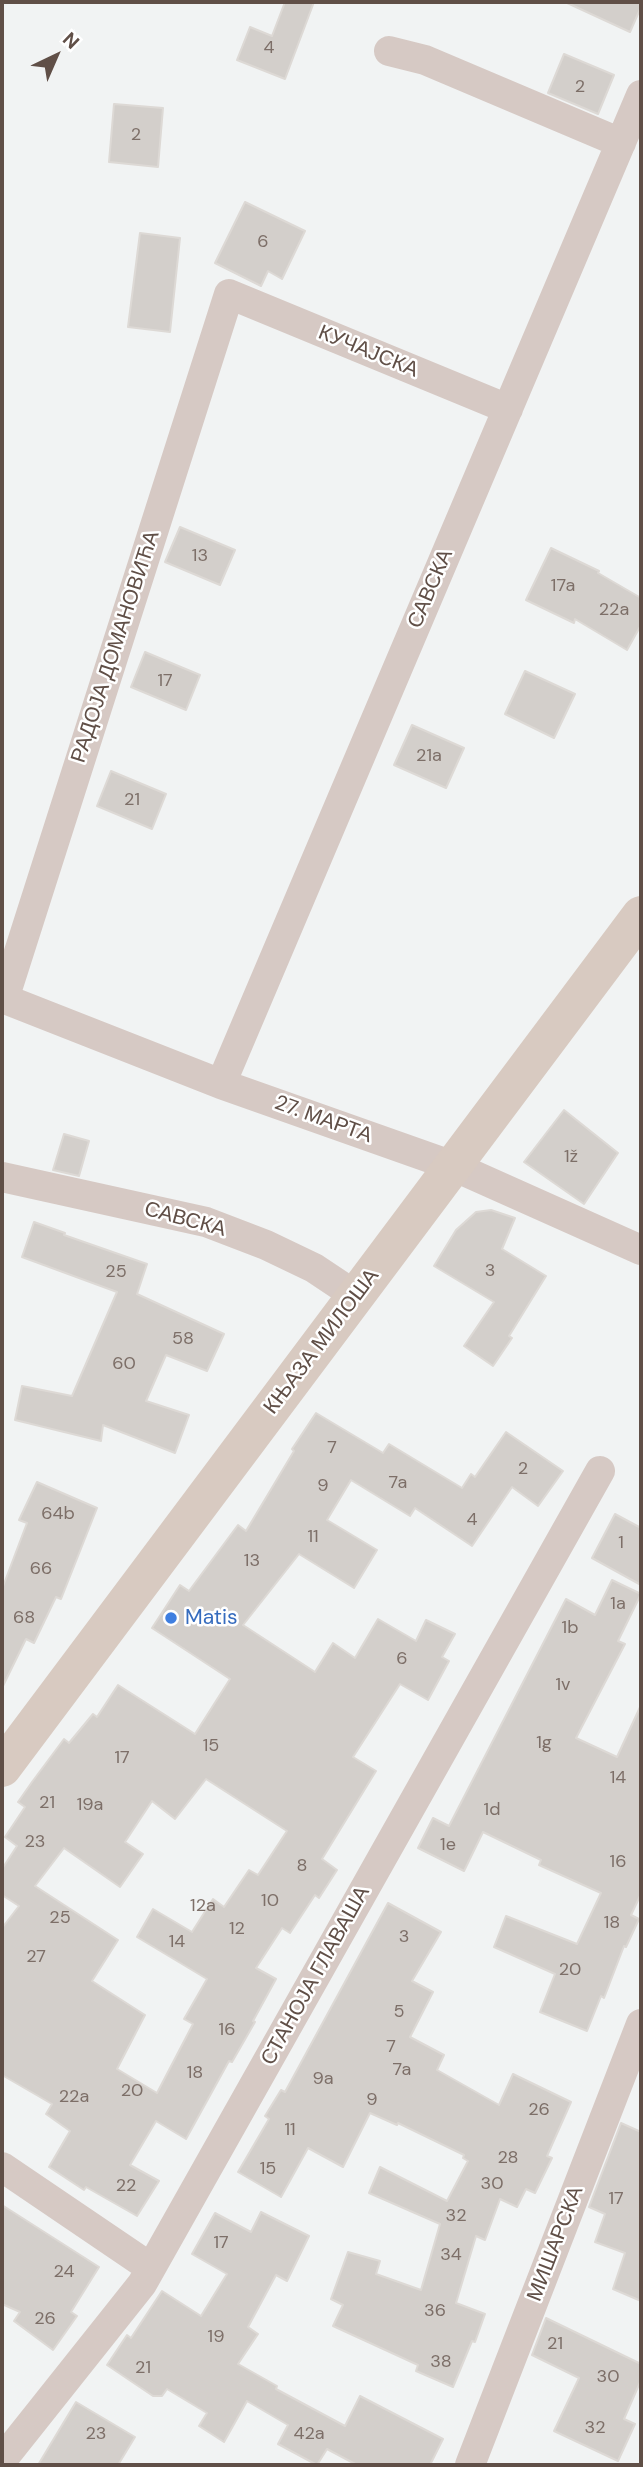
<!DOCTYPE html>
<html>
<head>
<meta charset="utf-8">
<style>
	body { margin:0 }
	#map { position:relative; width:643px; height:2467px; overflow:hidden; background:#f1f3f3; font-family:"DM Sans",sans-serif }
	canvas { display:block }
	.frame { position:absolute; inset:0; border:4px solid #604f47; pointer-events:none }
	.north { position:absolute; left:21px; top:21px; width:70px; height:70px; -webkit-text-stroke:5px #fff; paint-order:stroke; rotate:44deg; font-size:19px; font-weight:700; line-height:28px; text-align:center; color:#604f47 }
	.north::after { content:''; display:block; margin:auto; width:24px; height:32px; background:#604f47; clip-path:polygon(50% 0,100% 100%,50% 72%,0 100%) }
</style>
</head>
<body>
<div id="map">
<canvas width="643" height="2467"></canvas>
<div class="frame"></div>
<div class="north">N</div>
</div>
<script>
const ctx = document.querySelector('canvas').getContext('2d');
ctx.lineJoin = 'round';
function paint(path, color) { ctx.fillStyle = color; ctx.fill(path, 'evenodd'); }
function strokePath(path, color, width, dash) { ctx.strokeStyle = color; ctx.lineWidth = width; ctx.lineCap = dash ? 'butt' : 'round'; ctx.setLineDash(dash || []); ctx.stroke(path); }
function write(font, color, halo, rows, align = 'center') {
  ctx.font = font + ' "DM Sans",sans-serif'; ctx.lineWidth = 5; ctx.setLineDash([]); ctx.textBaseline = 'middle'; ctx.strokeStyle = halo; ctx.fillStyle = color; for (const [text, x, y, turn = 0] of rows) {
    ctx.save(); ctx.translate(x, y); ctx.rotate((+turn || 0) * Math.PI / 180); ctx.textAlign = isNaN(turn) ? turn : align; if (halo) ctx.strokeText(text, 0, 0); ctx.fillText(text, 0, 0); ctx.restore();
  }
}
const building = new Path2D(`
	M285,2H314L285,79L237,60L250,27L272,36Z
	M565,2H641V7L630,32Z
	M564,54L614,75L598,114L548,93Z
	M114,104L163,108L158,167L109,162Z
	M245,202L305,231L282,279L268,271L261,286L215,263Z
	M140,233L180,238L170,332L128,327Z
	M180,527L235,550L220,585L165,562Z
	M551,548L599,571L598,573L641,598V625L627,650L575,619L574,623L526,600Z
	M145,652L200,675L186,710L131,687Z
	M525,671L575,694L554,738L505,714Z
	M412,725L464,748L446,788L394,765Z
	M111,771L166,794L152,829L97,806Z
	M564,1110L618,1153L584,1204L524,1162Z
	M64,1134L89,1141L79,1176L53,1170Z
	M491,1210L515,1218L502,1249L546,1276L509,1336L512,1338L493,1366L464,1346L494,1302L434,1266L456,1230L476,1212Z
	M34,1222L65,1233L64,1235L147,1264L137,1294L224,1334L207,1371L166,1355L146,1401L189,1415L175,1453L103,1425L101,1441L15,1420L22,1386L72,1396L117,1292L22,1257Z
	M316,1413L383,1453L389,1444L462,1488L471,1474L475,1477L506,1432L563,1471L538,1506L512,1487L472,1546L415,1508L410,1516L351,1480L327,1520L377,1550L354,1588L299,1554L243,1625L315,1672L333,1643L355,1658L378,1619L416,1641L426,1620L455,1634L442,1657L449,1661L428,1700L400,1684L353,1757L376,1771L322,1859L337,1870L319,1898L315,1895L290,1933L282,1928L256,1968L276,1979L253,2021L255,2022L232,2062L229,2061L186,2139L156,2121L130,2165L159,2181L137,2216L86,2187L84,2190L49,2167L70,2131L46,2114L52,2104L2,2075V1928L19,1906L2,1895V1869L17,1846L5,1837L25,1807L18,1802L32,1782L64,1739L69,1743L93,1714L97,1717L118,1685L195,1734L230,1679L152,1628L180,1585L189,1591L238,1525L246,1531L294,1451L292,1449ZM206,1779L287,1831L258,1875L249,1870L224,1907L213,1899L192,1932L153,1909L137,1937L207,1979L184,2019L193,2024L157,2093L117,2069L145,2015L92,1981L118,1940L35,1886L64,1848L120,1887L143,1854L125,1842L152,1801L175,1819Z
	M37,1482L97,1508L61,1599L56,1597L34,1643L26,1639L2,1688V1589L27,1523L19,1520Z
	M615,1514L641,1528V1585L592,1558Z
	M612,1580L641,1594L618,1641L625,1644L576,1738L617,1757L641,1705V1894L631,1915L639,1919L626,1947L624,1946L604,1998L601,1996L587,2031L540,2012L555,1974L494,1947L506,1916L577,1944L601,1893L539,1865L541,1860L483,1832L464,1871L418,1848L433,1818L449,1826L566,1599L595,1615Z
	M388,1903L441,1932L412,1981L433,1992L410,2037L444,2055L437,2070L499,2105L513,2074L571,2102L547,2156L552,2158L535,2193L526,2189L517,2207L500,2199L485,2240L476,2236L456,2303L485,2314L475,2342L472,2341L453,2387L416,2371L418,2365L333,2326L343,2305L331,2299L348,2252L380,2261L376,2274L421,2290L440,2224L369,2193L380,2167L447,2201L468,2161L463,2158L464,2155L398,2123L397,2125L370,2113L343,2167L308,2148L281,2197L238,2172L269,2119L265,2116L281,2090L285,2092Z
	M621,2123L641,2132V2301L613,2289L625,2253L595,2242L605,2214L589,2207Z
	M2,2205L99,2267L71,2312L77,2316L53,2350L14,2321L20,2312L2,2304Z
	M261,2212L309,2236L287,2281L276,2275L248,2327L258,2334L238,2364L277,2386L276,2389L345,2426L360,2396L443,2439L430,2465H357L327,2449L317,2465L278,2444L288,2425L247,2401L224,2442L199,2426L207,2413L167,2389L162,2396H153L107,2365L127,2335L131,2338L162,2291L201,2316L227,2274L192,2254L215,2213L251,2232Z
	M546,2318L641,2364V2380L624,2419L635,2424L618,2461L554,2431L579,2378L532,2355Z
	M76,2402L135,2437L118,2465H38Z`);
paint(building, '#d3cfcb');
strokePath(building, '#ddd9d5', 2);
strokePath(new Path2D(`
	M389,51L425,60L621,143
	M2,998L221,1084L453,1166L641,1250
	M4,999L229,294L508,409
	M221,1084L641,95
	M2,1177L206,1222L266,1245L314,1268L356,1296
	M2,2167L151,2268
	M2,2460L142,2284L600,1471
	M470,2465L641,2024`), '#d6c9c4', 30);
strokePath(new Path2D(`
	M2,1768L641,915`), '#d8cac1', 38);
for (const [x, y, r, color] of [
	[171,1618,7,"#3f7fe0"]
]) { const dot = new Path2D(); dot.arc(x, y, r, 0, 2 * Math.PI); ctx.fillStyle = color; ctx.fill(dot); strokePath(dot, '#fff', 2.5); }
write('18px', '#7d6f68', null, [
	["4",269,48],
	["2",580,87],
	["2",136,135],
	["6",263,242],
	["13",200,556],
	["17a",563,586],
	["22a",614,610],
	["17",165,681],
	["21a",429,756],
	["21",132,800],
	["1ž",571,1157],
	["3",490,1271],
	["25",116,1272],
	["58",183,1339],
	["60",124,1364],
	["7",332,1448],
	["2",523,1469],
	["7a",398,1483],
	["9",323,1486],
	["64b",58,1514],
	["4",472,1520],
	["11",313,1537],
	["1",621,1543],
	["13",252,1561],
	["66",41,1569],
	["1a",618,1604],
	["68",24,1618],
	["1b",570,1628],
	["6",402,1659],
	["1v",563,1685],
	["1g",544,1743],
	["15",211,1746],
	["17",122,1758],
	["14",618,1778],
	["21",47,1803],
	["19a",90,1805],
	["1d",492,1810],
	["23",35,1842],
	["1e",448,1845],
	["16",618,1862],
	["8",302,1866],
	["10",270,1901],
	["12a",203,1906],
	["25",60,1918],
	["18",612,1923],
	["12",237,1929],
	["3",404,1937],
	["14",177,1942],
	["27",36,1957],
	["20",570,1970],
	["5",399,2012],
	["16",227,2030],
	["7",391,2047],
	["7a",402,2070],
	["18",195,2073],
	["9a",323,2079],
	["20",132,2091],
	["22a",74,2097],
	["9",372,2100],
	["26",539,2110],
	["11",290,2130],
	["28",508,2158],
	["15",268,2169],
	["30",492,2184],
	["22",126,2186],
	["17",616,2199],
	["32",456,2216],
	["17",221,2243],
	["34",451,2255],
	["24",64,2272],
	["36",435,2311],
	["26",45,2319],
	["19",216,2337],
	["21",555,2344],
	["38",441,2362],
	["21",143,2368],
	["30",608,2377],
	["32",595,2428],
	["23",96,2434],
	["42a",309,2434]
]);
write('21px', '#604f47', '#fff', [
	["КУЧАЈСКА",368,352,22],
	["САВСКА",431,589,-67],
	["РАДОЈА ДОМАНОВИЋА",116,647,-72],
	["27. МАРТА",323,1120,20],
	["САВСКА",185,1220,15],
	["КЊАЗА МИЛОША",322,1342,-53],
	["СТАНОЈА ГЛАВАША",316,1976,-61],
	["МИШАРСКА",556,2244,-69]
]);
write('21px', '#366cbe', '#fff', [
	["Matis",185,1618]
], 'left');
</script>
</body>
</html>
